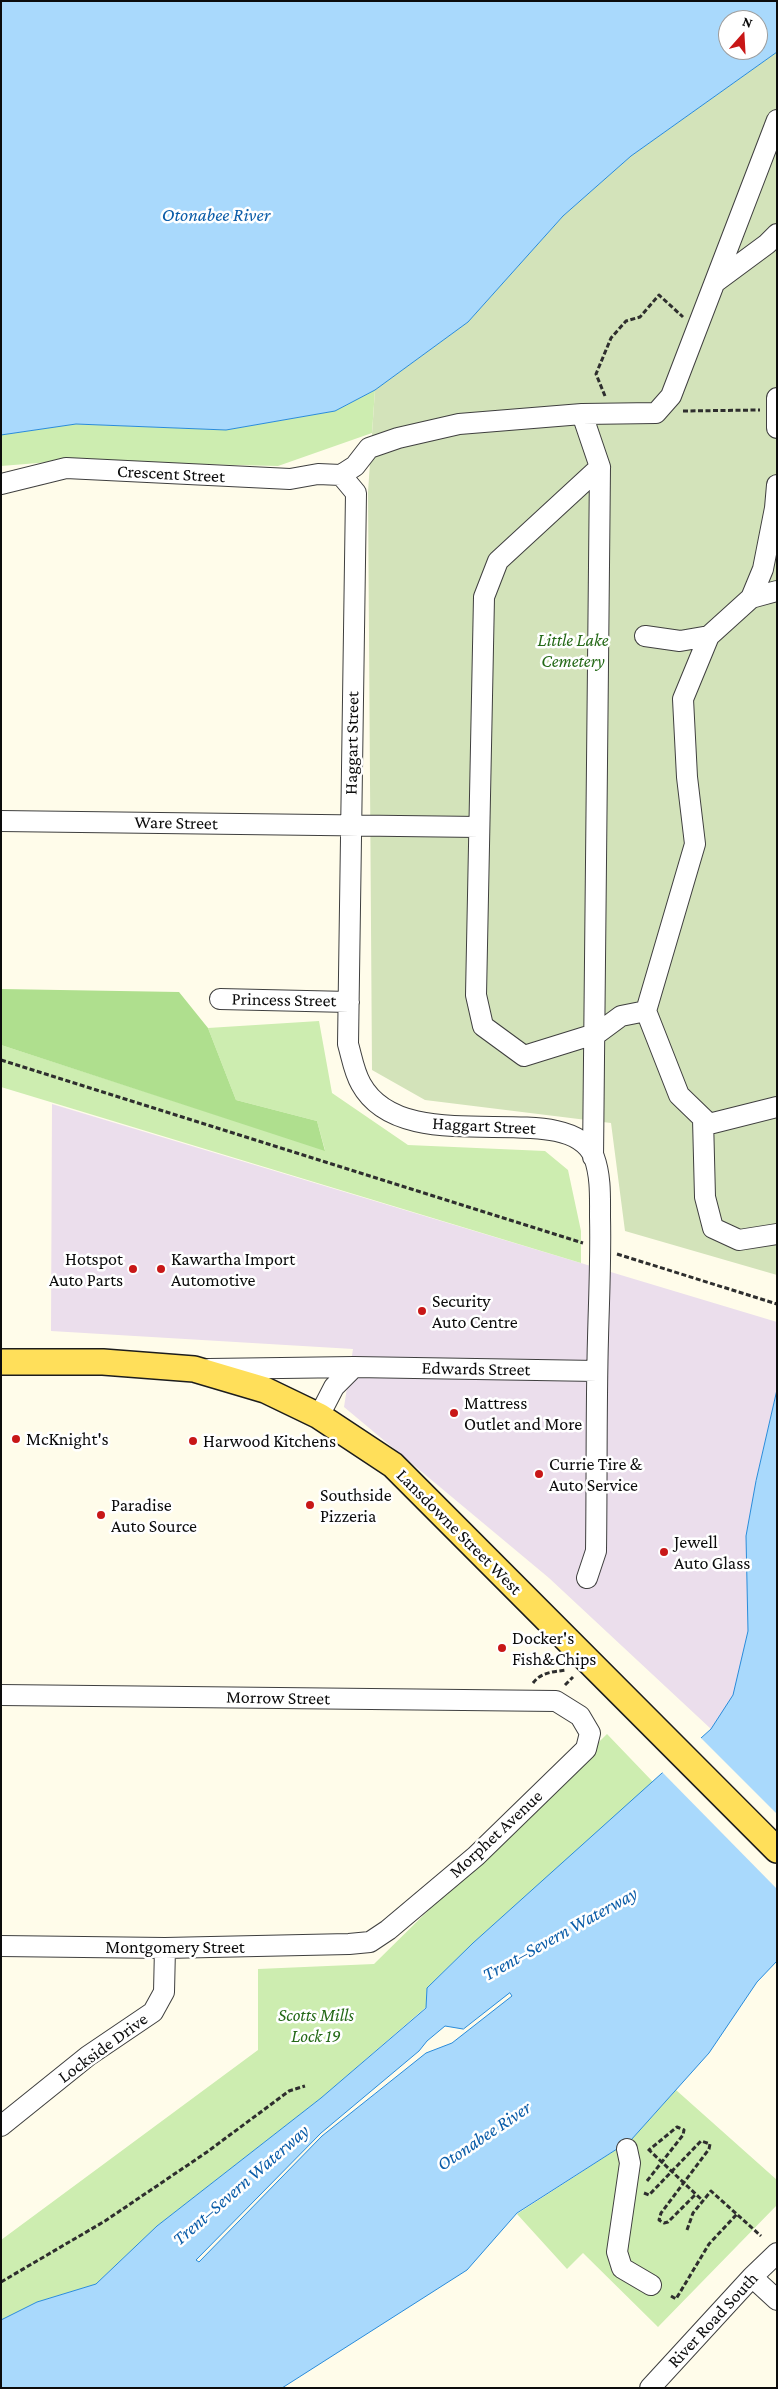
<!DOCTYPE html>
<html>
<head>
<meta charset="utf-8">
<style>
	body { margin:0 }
	#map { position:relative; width:778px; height:2389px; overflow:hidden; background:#fffcea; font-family:"Crimson Pro",serif }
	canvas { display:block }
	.frame { position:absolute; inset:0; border:2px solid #0c0c0c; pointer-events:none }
	.north { position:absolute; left:718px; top:10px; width:50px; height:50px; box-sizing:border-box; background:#fff; border:1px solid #9e9e9e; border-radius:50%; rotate:19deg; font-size:14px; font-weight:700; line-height:20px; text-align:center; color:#0c0c0c }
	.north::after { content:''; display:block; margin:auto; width:18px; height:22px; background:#c81717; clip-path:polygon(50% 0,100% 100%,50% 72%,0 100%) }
</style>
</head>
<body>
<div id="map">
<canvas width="778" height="2389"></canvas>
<div class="frame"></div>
<div class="north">N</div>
</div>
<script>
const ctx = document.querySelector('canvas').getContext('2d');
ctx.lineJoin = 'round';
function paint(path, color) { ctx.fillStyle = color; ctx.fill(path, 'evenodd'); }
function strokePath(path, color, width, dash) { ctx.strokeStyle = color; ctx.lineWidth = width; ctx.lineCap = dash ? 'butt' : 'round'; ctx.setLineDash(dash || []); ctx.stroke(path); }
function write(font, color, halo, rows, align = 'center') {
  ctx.font = font + ' "Crimson Pro",serif'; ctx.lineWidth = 5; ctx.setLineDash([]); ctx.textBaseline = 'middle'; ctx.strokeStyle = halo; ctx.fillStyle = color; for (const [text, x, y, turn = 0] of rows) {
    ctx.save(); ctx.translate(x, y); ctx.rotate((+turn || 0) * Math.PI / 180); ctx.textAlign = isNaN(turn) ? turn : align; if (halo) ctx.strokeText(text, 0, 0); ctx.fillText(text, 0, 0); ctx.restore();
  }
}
paint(new Path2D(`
	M52,1104L777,1322V1390L756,1481L746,1536L748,1631L734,1695L711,1729L549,1578L344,1407L353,1349L51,1331Z`), '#ebdeec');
paint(new Path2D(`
	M375,390L372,433L278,466L63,461L1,466V435L76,424L226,430L335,411Z
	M319,1021L332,1093L408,1145L545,1151L568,1170L581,1231V1263L1,1087V1045L325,1150L317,1121L236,1100L208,1028Z
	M607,1734L653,1782L473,1943L427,1988L426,2007L321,2098L157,2226L96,2284L37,2302L1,2320V2240L258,2050V1969L374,1964Z
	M676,2090L777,2180V2205L658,2327L583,2253L567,2269L517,2214L631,2140Z`), '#cdedb0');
paint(new Path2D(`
	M1,989L179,992L208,1028L236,1100L317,1121L325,1151L1,1045Z`), '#afdf8e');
paint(new Path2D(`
	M777,52V1275L625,1231L611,1123L425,1100L372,1070L368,492L375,390L468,322L563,216L631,156Z`), '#d3e3ba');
const water = new Path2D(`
	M1,1H777V52L631,156L563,216L468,322L375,390L335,411L226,430L76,424L1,435ZM728,20H758V50H728Z
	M777,1390V1961L757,1982L709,2053L631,2140L517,2213L467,2270L282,2388H1V2320L37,2302L96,2284L157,2226L321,2098L426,2008L427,1988L473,1943L711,1729L733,1695L748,1631L746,1536L756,1481ZM510,1993L512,1996L452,2043L426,2053L322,2136L199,2262L196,2260L321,2133L419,2051L427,2041L445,2026L463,2029Z`);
paint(water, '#a9d9fc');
strokePath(water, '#298bda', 1);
paint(new Path2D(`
	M699,1736L777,1814V1889L661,1771Z`), '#fffcea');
const minor = new Path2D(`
	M717,281L767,244L777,234
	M777,398V428
	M582,414L600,467L498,561L484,597L476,995L483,1026L524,1056L598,1033L621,1016L646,1011L679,1095L709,1124L777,1107
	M341,475L356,493L348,1044C352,1058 354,1072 361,1084C405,1164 568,1094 594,1157C601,1176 600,1197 600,1217C601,1258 599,1298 598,1338C596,1409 597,1480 596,1551L587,1578
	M341,475L355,466L369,448L398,438L459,424L582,414L656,413L671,396L777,120
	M1,484L66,468L290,479L318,474L341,475
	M751,598L777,591
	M645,636L680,641L709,636
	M1,821L479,827
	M220,999L349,1002
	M646,1011L695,844L687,777L683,699L709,636L751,598L763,569L775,508L777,485
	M703,1119L705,1197L713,1228L739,1240L777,1234
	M593,1157L600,467
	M209,1369L354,1367L597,1371
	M319,1416L334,1387L354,1367
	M1,1695L556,1701L580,1716L590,1733L586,1749L476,1856L388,1930L370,1942L349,1944L165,1948L1,1946
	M1,2126L88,2056L153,2012L164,1992L165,1948
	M627,2149L630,2163L617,2252L622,2268L651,2285
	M752,2277L777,2300
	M650,2388L752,2277L777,2253`);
const major = new Path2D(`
	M1,1362H103L194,1369L265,1390L319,1416L393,1465L777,1850`);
strokePath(minor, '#3f3f3f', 22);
strokePath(major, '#1d1d1d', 28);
strokePath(new Path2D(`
	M605,396L596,374L611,338L626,321L640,317L659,295L683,317
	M683,411L760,410
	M1,1060L583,1243
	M617,1254L777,1304
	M533,1683C541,1672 553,1672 566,1670
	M565,1685L573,1677
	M648,2149L702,2200
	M647,2181L683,2135L684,2130L677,2127L649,2150
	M644,2193L649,2195L701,2141L710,2144L709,2149L661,2213L659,2220L664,2223L668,2222L696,2194
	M687,2230L693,2213L711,2191L761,2236
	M1,2282L105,2221L207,2152L289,2091L305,2086
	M671,2296L676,2299L709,2244L737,2214`), '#2e2e2e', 3, [5, 2.5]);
strokePath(minor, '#fff', 20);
strokePath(major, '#ffdf5a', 25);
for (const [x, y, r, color] of [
	[133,1269,5,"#c81717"],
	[161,1269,5,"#c81717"],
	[422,1311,5,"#c81717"],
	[454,1413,5,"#c81717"],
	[16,1439,5,"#c81717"],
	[193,1441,5,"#c81717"],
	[539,1474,5,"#c81717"],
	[310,1505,5,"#c81717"],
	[101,1515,5,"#c81717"],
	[664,1552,5,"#c81717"],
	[502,1648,5,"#c81717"]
]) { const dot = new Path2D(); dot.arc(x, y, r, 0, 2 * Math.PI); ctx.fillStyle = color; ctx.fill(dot); strokePath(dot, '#fff', 2); }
write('18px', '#0c0c0c', '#fff', [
	["Crescent Street",171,474,3],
	["Haggart Street",352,743,-89],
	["Ware Street",176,823,1],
	["Princess Street",284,1000,1],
	["Haggart Street",484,1126,3],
	["Edwards Street",476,1369,1],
	["Lansdowne Street West",459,1532,45],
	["Morrow Street",278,1698,1],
	["Morphet Avenue",496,1834,-43],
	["Montgomery Street",175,1947],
	["Lockside Drive",103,2048,-36],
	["River Road South",713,2320,-47]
]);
write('italic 18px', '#246917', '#fff', [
	["Little Lake",573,640],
	["Cemetery",573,661],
	["Scotts Mills",316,2015],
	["Lock 19",316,2036]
]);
write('18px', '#0c0c0c', '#fff', [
	["Hotspot",123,1259,"right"],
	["Auto Parts",123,1280,"right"],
	["Kawartha Import",171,1259],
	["Automotive",171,1280],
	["Security",432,1301],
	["Auto Centre",432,1322],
	["Mattress",464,1403],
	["Outlet and More",464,1424],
	["McKnight's",26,1439],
	["Harwood Kitchens",203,1441],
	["Currie Tire &",549,1464],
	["Auto Service",549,1485],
	["Southside",320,1495],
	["Pizzeria",320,1516],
	["Paradise",111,1505],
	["Auto Source",111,1526],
	["Jewell",674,1542],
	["Auto Glass",674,1563],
	["Docker's",512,1638],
	["Fish&Chips",512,1659]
], 'left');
write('italic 19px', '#0a5ca8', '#fff', [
	["Otonabee River",216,215],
	["Trent–Severn Waterway",560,1934,-29],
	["Otonabee River",484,2136,-34],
	["Trent–Severn Waterway",241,2185,-41]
]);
</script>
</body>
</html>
